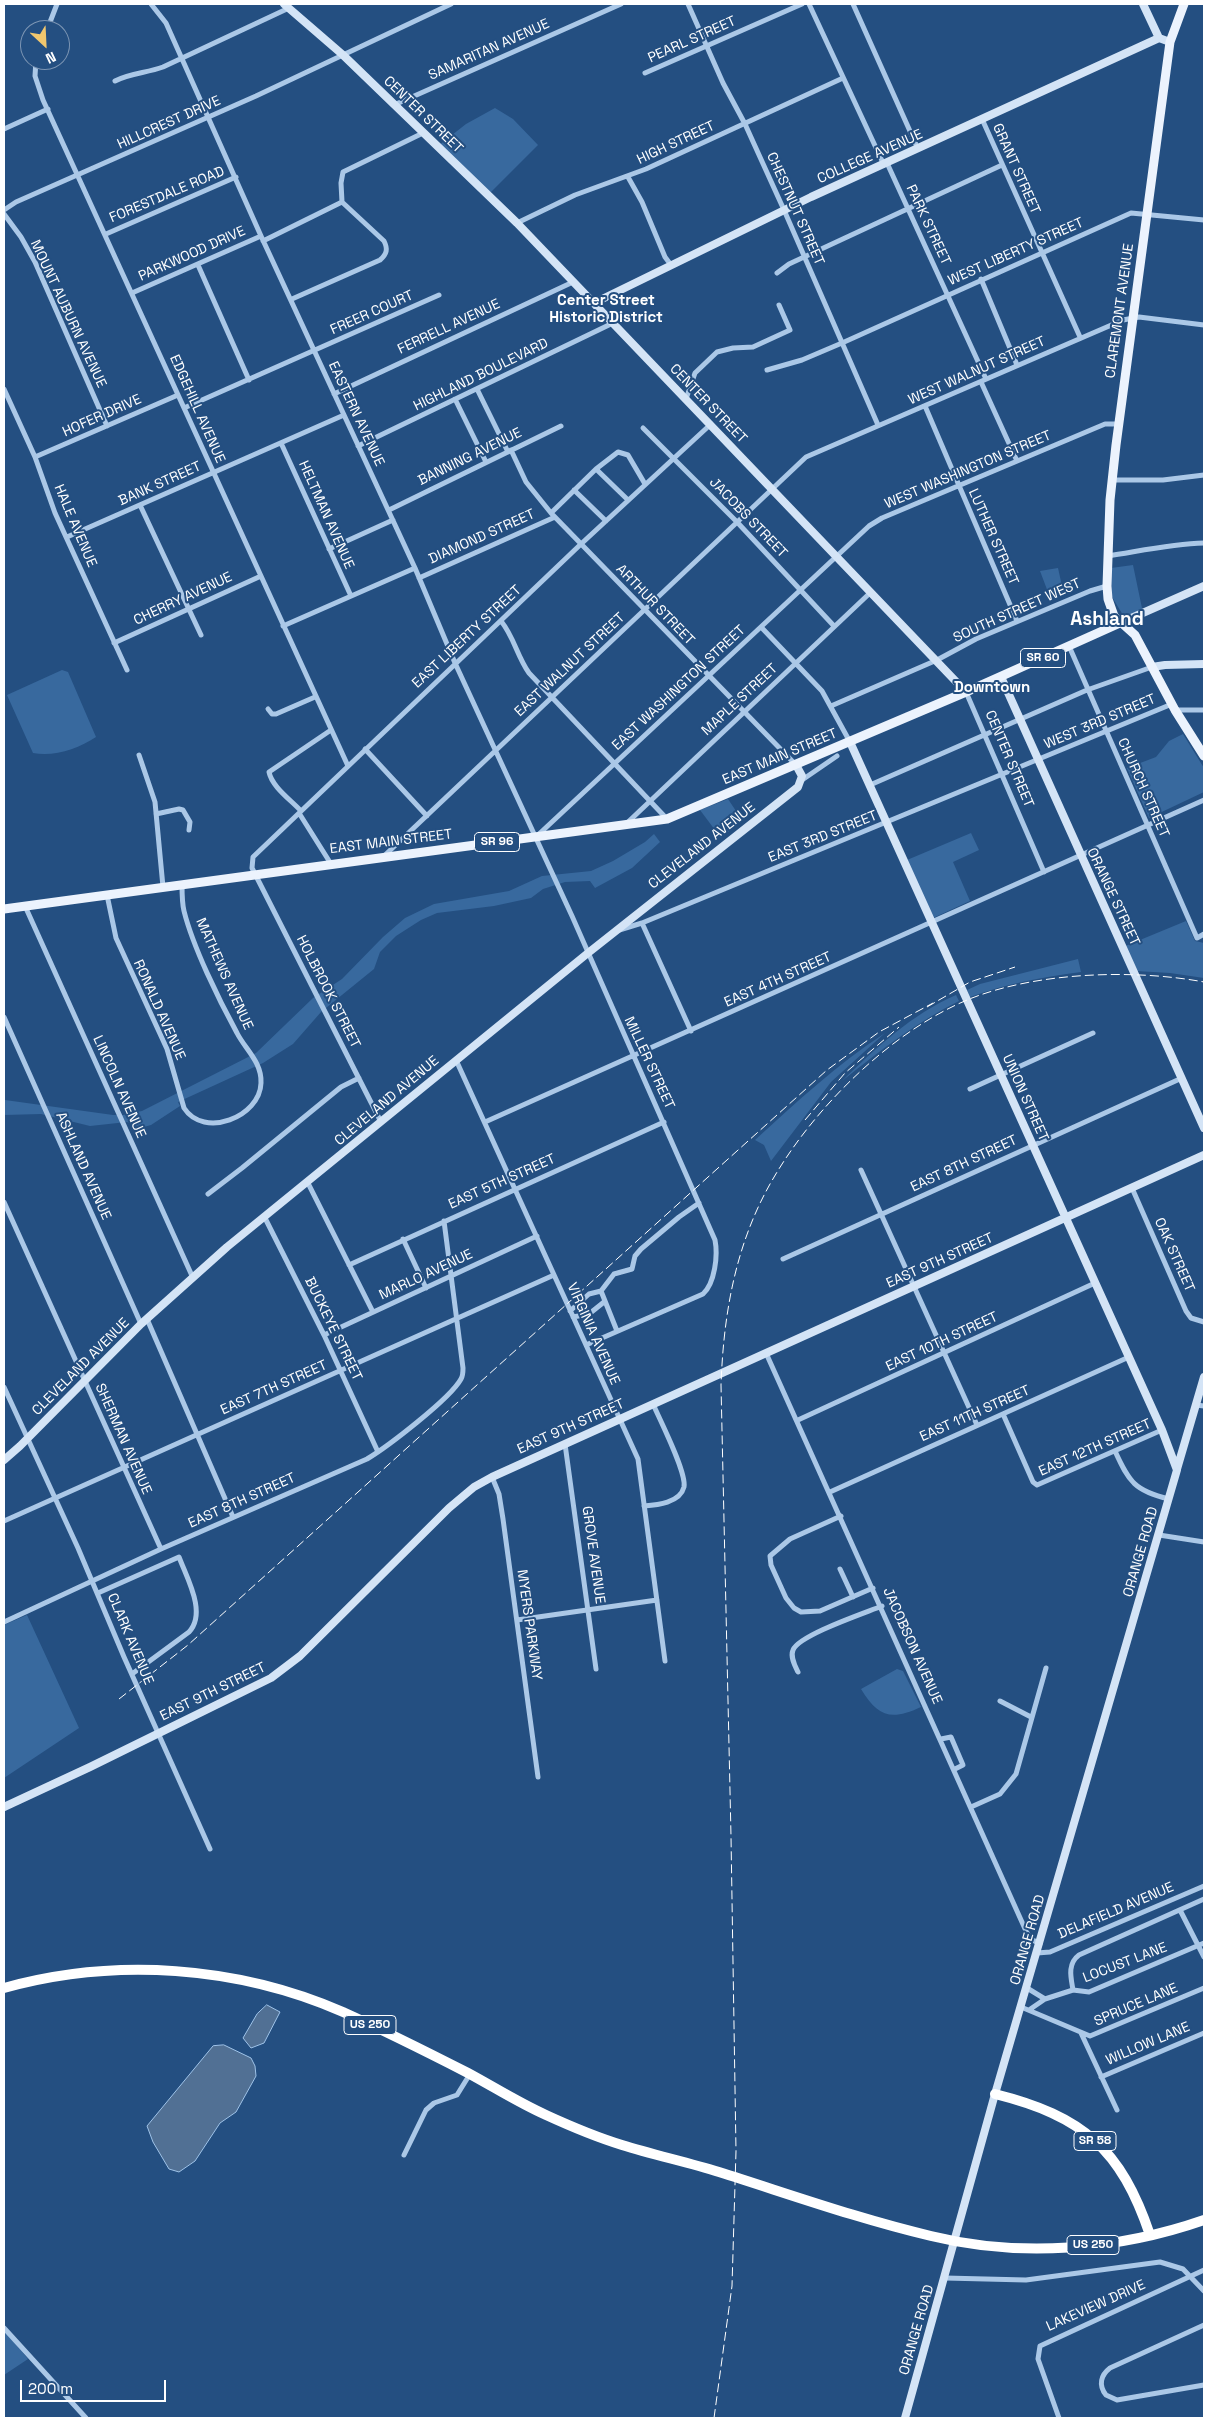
<!DOCTYPE html>
<html>
<head>
<meta charset="utf-8">
<style>
	body { margin:0 }
	#map { position:relative; width:1208px; height:2422px; overflow:hidden; background:#244f81; font-family:"Space Grotesk",sans-serif }
	canvas { display:block }
	.frame { position:absolute; inset:0; border:5px solid #fff; pointer-events:none }
	.north { position:absolute; left:20px; top:20px; width:50px; height:50px; box-sizing:border-box; background:#244f81; border:1px solid #7c95b3; border-radius:50%; rotate:155deg; font-size:14px; font-weight:700; line-height:20px; text-align:center; color:#fff }
	.north::after { content:''; display:block; margin:auto; width:18px; height:22px; background:#f1c76e; clip-path:polygon(50% 0,100% 100%,50% 72%,0 100%) }
	.scale { position:absolute; left:20px; top:2380px; width:146px; height:22px; box-sizing:border-box; border:2px solid #fff; border-top:0; padding-left:6px; font-size:15px; line-height:18px; white-space:nowrap; color:#fff; -webkit-text-stroke:4px #244f81; paint-order:stroke }
</style>
</head>
<body>
<div id="map">
<canvas width="1208" height="2422"></canvas>
<div class="frame"></div>
<div class="north">N</div>
<div class="scale">200 m</div>
</div>
<script>
const ctx = document.querySelector('canvas').getContext('2d');
ctx.lineJoin = 'round';
function paint(path, color) { ctx.fillStyle = color; ctx.fill(path, 'evenodd'); }
function strokePath(path, color, width, dash) { ctx.strokeStyle = color; ctx.lineWidth = width; ctx.lineCap = dash ? 'butt' : 'round'; ctx.setLineDash(dash || []); ctx.stroke(path); }
function write(font, color, halo, rows, align = 'center') {
  ctx.font = font + ' "Space Grotesk",sans-serif'; ctx.lineWidth = 4; ctx.setLineDash([]); ctx.textBaseline = 'middle'; ctx.strokeStyle = halo; ctx.fillStyle = color; for (const [text, x, y, turn = 0] of rows) {
    ctx.save(); ctx.translate(x, y); ctx.rotate((+turn || 0) * Math.PI / 180); ctx.textAlign = isNaN(turn) ? turn : align; if (halo) ctx.strokeText(text, 0, 0); ctx.fillText(text, 0, 0); ctx.restore();
  }
}
paint(new Path2D(`
	M495,108L513,119L538,145L489,194L438,146L466,124Z
	M1133,565L1143,613L1126,620L1112,597L1111,568Z
	M1058,568L1064,595L1051,600L1040,571Z
	M62,670L68,672L96,737C78,749 54,757 33,753L7,695Z
	M1183,734L1204,768V792L1149,818L1127,768L1156,757L1169,741Z
	M728,799L742,820L721,838L700,810Z
	M971,833L979,850L953,862L970,901L933,918L907,860Z
	M654,834L660,842L632,868L595,888L590,881L565,882L543,889L531,898L494,906L437,913L421,920L396,936L380,952L374,969L321,1012L293,1044L263,1063L178,1102L180,1106L151,1125L140,1128L127,1122L90,1126L41,1114L4,1115L5,1100L113,1115H123L142,1111L256,1053L313,998L342,979L383,937L405,918L434,904L509,891L542,876L591,871L613,861L645,842Z
	M1186,921L1195,941L1204,943V978L1170,973L1136,971L1123,947Z
	M1078,959L1081,972C1042,977 1006,984 970,997L967,990L980,984Z
	M956,995L959,1001C916,1022 880,1051 842,1081C876,1048 912,1014 956,995Z
	M885,1033L831,1082L771,1161L764,1145L755,1140C797,1102 837,1064 885,1033Z
	M27,1615L79,1728L4,1778V1625Z
	M897,1669L903,1671L921,1707C891,1721 878,1717 861,1689Z
	M4,2330L28,2359L4,2375Z`), '#38699e');
const water = new Path2D(`
	M267,2005L280,2012L264,2043L251,2048L243,2038L257,2014Z
	M224,2045L251,2058L255,2066L256,2076L236,2112L220,2123L195,2161L179,2172L169,2169L153,2142L147,2126L213,2046Z`);
paint(water, '#517094');
strokePath(water, '#9fc3e8', 1);
strokePath(new Path2D(`
	M151,4L166,23L261,236L415,568L455,663L572,916L715,1240C718,1255 715,1283 703,1294L586,1345
	M688,4L723,83L745,124L784,210L878,425
	M809,4L884,165
	M853,4L918,149
	M47,30L57,4
	M36,60L35,76L43,100L348,766
	M645,73L802,4
	M115,81C130,73 147,73 163,67L289,8
	M394,105L621,4
	M982,119L1080,337
	M4,129L48,109
	M887,163L986,379
	M628,177L642,202L665,257L671,265
	M4,210L16,202L256,96L451,4
	M4,214L21,237L35,262L107,426
	M517,223L575,195L646,169L843,78
	M106,234L236,177
	M263,241L342,202
	M198,265L249,380
	M777,273L789,264L1002,165
	M981,279L1017,365
	M132,293L261,236
	M292,299L380,260C387,254 388,249 384,241L342,202L341,183L343,172L423,133
	M767,370L802,360L842,343L1131,213L1204,220
	M981,382L1017,461
	M4,389L35,457L55,513L127,670
	M477,389L508,452
	M334,394L573,282
	M455,399L486,462
	M686,399L695,373L717,352L733,348L753,347L790,330L779,305
	M925,406L1017,621
	M184,408L439,295
	M643,428L737,522L834,626
	M281,443L351,596
	M358,446L613,323
	M511,450L526,482L551,513L796,765
	M35,457L178,395
	M596,469L628,500
	M1112,480H1163L1204,475
	M574,490L606,521
	M140,505L201,635
	M389,510L561,426
	M551,513L596,469L618,452L628,455L645,484
	M67,537L344,415
	M329,549L393,520
	M1107,556C1140,551 1171,544 1204,543
	M419,578L555,517
	M501,621C514,637 517,656 529,673L667,819
	M283,626L415,568
	M761,627L822,691L850,742
	M114,643L261,576
	M1069,646L1197,938L1204,934
	M966,692L1044,872
	M831,706L937,660L976,639L1090,591L1107,586
	M268,709L272,714H276L315,697
	M1176,710H1204
	M365,749L427,816
	M139,755L155,802L163,887
	M802,780L837,756
	M870,785L1087,690L1152,667
	M301,811C291,800 272,787 269,772L331,730
	M299,813L331,864
	M156,814L179,809L183,810L190,822L189,830
	M627,823L871,592
	M538,835L869,526L882,518L1105,424H1119
	M383,857L806,457L1123,320L1139,317L1204,325
	M107,895L116,938L167,1049L184,1108C204,1139 260,1117 261,1083C262,1062 245,1049 237,1033C219,1000 193,947 184,911C182,903 182,893 182,884
	M25,906L193,1278
	M642,923L691,1031
	M616,931L642,923L1172,704
	M4,1017L141,1324
	M456,1060L638,1459L665,1661
	M970,1089L1093,1033
	M381,1122L252,868L253,857L581,544L711,424
	M485,1122L1204,800
	M861,1170L977,1425
	M308,1183L373,1312
	M1132,1188L1186,1311L1191,1318L1204,1322
	M208,1194L242,1168L341,1087L359,1078
	M4,1202L161,1549
	M265,1218L324,1335L378,1452
	M403,1239L426,1288
	M783,1259L1182,1078
	M349,1265L664,1122
	M601,1291L617,1331
	M570,1311L589,1294L601,1291L614,1274L632,1269L635,1256L641,1249L679,1217L699,1203
	M573,1317L589,1314L604,1302
	M147,1319L233,1517
	M324,1335L537,1236
	M766,1353L1026,1931L1031,1939L1040,1944
	M4,1387L78,1548L124,1657L210,1849
	M1196,1405L1204,1406
	M1003,1414L1033,1482L1037,1485L1162,1430
	M798,1420L1095,1283
	M565,1444L596,1669
	M1115,1451C1129,1482 1135,1491 1169,1499
	M492,1477L499,1494L503,1519L538,1777
	M830,1492L1129,1357
	M644,1506C657,1505 680,1503 684,1487C687,1473 660,1420 653,1404
	M841,1516L790,1539L770,1556L771,1565L786,1598L794,1608L801,1612L820,1611L873,1588
	M4,1521L554,1275
	M1159,1535L1204,1542
	M840,1569L853,1597
	M98,1593L179,1557L181,1562C189,1582 206,1614 189,1632L132,1674
	M517,1620L657,1600
	M4,1622L161,1549L367,1459C387,1447 450,1399 461,1379C463,1376 463,1372 463,1368L444,1221
	M798,1672C795,1666 790,1657 793,1650C799,1635 865,1613 882,1606
	M1000,1701L1031,1717
	M941,1739L951,1737L963,1765L955,1769
	M971,1807L1000,1794L1016,1774L1046,1668
	M1180,1910L1204,1957
	M1037,1953L1050,1952L1204,1886
	M1027,1988L1045,1999L1073,1990L1089,1992L1204,1943
	M1073,1990C1071,1978 1067,1964 1079,1955L1204,1899
	M1021,2007L1090,2036L1204,1988
	M1029,2010L1045,1999
	M1081,2033L1117,2110
	M1101,2077L1204,2033
	M404,2155L426,2110L434,2103L457,2095L470,2074
	M945,2278L1026,2280L1160,2262L1183,2269L1204,2291
	M1204,2325L1110,2368C1101,2375 1098,2385 1106,2395L1117,2400L1204,2385
	M4,2328L86,2418
	M1059,2418L1038,2359L1040,2346L1204,2270`), '#abc8e7', 5);
strokePath(new Path2D(`
	M284,4L343,55L517,223L966,692
	M1143,4L1159,38L1170,42
	M594,303L811,197L1159,38
	M1120,623L1204,586
	M1152,667L1165,665L1204,664
	M1001,677L1204,1128
	M850,742L1162,1430L1177,1470L995,2094L905,2418
	M4,1460L20,1446L141,1324L227,1247L588,953L798,787L802,776L796,765
	M1177,1469L1204,1377
	M4,1807L90,1767L271,1678L300,1656L449,1508L474,1487L492,1477L1204,1155`), '#d4e4f6', 8);
strokePath(new Path2D(`
	M1184,4L1170,42L1116,445L1110,500L1107,586L1108,599L1114,616L1135,635L1175,710L1204,756
	M4,909L667,819L966,692L1120,623`), '#ecf3fd', 9);
strokePath(new Path2D(`
	M4,1988C115,1957 238,1966 343,2012C385,2031 427,2052 468,2073C494,2087 519,2103 546,2115C570,2126 596,2137 622,2145C654,2155 687,2162 719,2172C789,2194 859,2219 931,2236C1020,2258 1118,2250 1204,2220
	M995,2094C1083,2116 1121,2149 1150,2235`), '#fff', 10);
strokePath(new Path2D(`
	M927,1007L970,982L1015,967
	M805,1120L845,1073L899,1027
	M119,1699L188,1645L827,1070L879,1032L933,1003
	M714,2418L732,2286L736,2151L731,1836L721,1385C723,1328 731,1272 753,1219C789,1131 883,1033 972,998C1039,972 1134,969 1204,982`), '#fff', 1, [9, 4]);
for (const [x, y, w] of [
	[1043,658,45],
	[497,842,45],
	[370,2025,52],
	[1095,2141,42],
	[1093,2245,52]
]) { const box = new Path2D(); box.roundRect(x - w / 2, y - 9.5, w, 19, 4); ctx.fillStyle = '#244f81'; ctx.fill(box); strokePath(box, '#fff', 1); }
write('bold 12px', '#fff', null, [
	["SR 60",1043,658],
	["SR 96",497,842],
	["US 250",370,2025],
	["SR 58",1095,2141],
	["US 250",1093,2245]
]);
write('14px', '#fff', '#244f81', [
	["PEARL STREET",692,40,-24],
	["SAMARITAN AVENUE",489,50,-24],
	["CENTER STREET",423,115,44],
	["HILLCREST DRIVE",169,123,-24],
	["HIGH STREET",676,143,-25],
	["COLLEGE AVENUE",870,157,-24],
	["GRANT STREET",1016,169,66],
	["FORESTDALE ROAD",167,195,-23],
	["CHESTNUT STREET",795,209,66],
	["PARK STREET",928,225,65],
	["WEST LIBERTY STREET",1016,252,-24],
	["PARKWOOD DRIVE",192,254,-24],
	["CLAREMONT AVENUE",1120,311,-82],
	["FREER COURT",372,313,-24],
	["MOUNT AUBURN AVENUE",68,314,65],
	["FERRELL AVENUE",449,327,-25],
	["WEST WALNUT STREET",977,371,-24],
	["HIGHLAND BOULEVARD",481,375,-26],
	["CENTER STREET",708,404,46],
	["EDGEHILL AVENUE",197,409,66],
	["EASTERN AVENUE",356,414,65],
	["HOFER DRIVE",102,416,-24],
	["BANNING AVENUE",470,457,-26],
	["WEST WASHINGTON STREET",968,470,-23],
	["BANK STREET",160,484,-24],
	["HELTMAN AVENUE",326,515,66],
	["JACOBS STREET",748,518,46],
	["HALE AVENUE",75,526,67],
	["DIAMOND STREET",482,537,-24],
	["LUTHER STREET",993,537,66],
	["CHERRY AVENUE",183,599,-25],
	["ARTHUR STREET",655,605,46],
	["SOUTH STREET WEST",1017,611,-24],
	["EAST LIBERTY STREET",467,637,-43],
	["EAST WALNUT STREET",570,665,-43],
	["EAST WASHINGTON STREET",679,688,-43],
	["MAPLE STREET",740,700,-43],
	["WEST 3RD STREET",1100,722,-23],
	["EAST MAIN STREET",780,757,-23],
	["CENTER STREET",1009,759,67],
	["CHURCH STREET",1143,788,66],
	["EAST 3RD STREET",823,837,-22],
	["EAST MAIN STREET",391,842,-7],
	["CLEVELAND AVENUE",702,846,-38],
	["ORANGE STREET",1113,897,65],
	["MATHEWS AVENUE",224,974,66],
	["EAST 4TH STREET",778,980,-24],
	["HOLBROOK STREET",328,992,63],
	["RONALD AVENUE",159,1010,66],
	["MILLER STREET",649,1063,65],
	["LINCOLN AVENUE",119,1087,66],
	["UNION STREET",1025,1098,66],
	["CLEVELAND AVENUE",387,1101,-40],
	["EAST 8TH STREET",964,1164,-25],
	["ASHLAND AVENUE",83,1166,66],
	["EAST 5TH STREET",502,1182,-24],
	["OAK STREET",1174,1255,66],
	["EAST 9TH STREET",940,1261,-24],
	["MARLO AVENUE",426,1275,-25],
	["BUCKEYE STREET",333,1329,64],
	["VIRGINIA AVENUE",593,1334,66],
	["EAST 10TH STREET",942,1342,-25],
	["CLEVELAND AVENUE",81,1367,-45],
	["EAST 7TH STREET",274,1388,-24],
	["EAST 11TH STREET",975,1414,-24],
	["EAST 9TH STREET",571,1427,-24],
	["SHERMAN AVENUE",123,1439,66],
	["EAST 12TH STREET",1095,1448,-24],
	["EAST 8TH STREET",242,1501,-24],
	["ORANGE ROAD",1141,1552,-74],
	["GROVE AVENUE",593,1555,82],
	["MYERS PARKWAY",529,1625,82],
	["CLARK AVENUE",130,1639,67],
	["JACOBSON AVENUE",912,1646,66],
	["EAST 9TH STREET",213,1692,-26],
	["DELAFIELD AVENUE",1116,1911,-23],
	["ORANGE ROAD",1028,1940,-74],
	["LOCUST LANE",1125,1963,-21],
	["SPRUCE LANE",1136,2005,-23],
	["WILLOW LANE",1148,2044,-23],
	["LAKEVIEW DRIVE",1096,2306,-24],
	["ORANGE ROAD",917,2330,-74]
]);
write('bold 15px', '#fff', '#244f81', [
	["Center Street",606,301],
	["Historic District",606,318],
	["Downtown",992,688]
]);
write('bold 19px', '#fff', '#244f81', [
	["Ashland",1107,620]
]);
</script>
</body>
</html>
